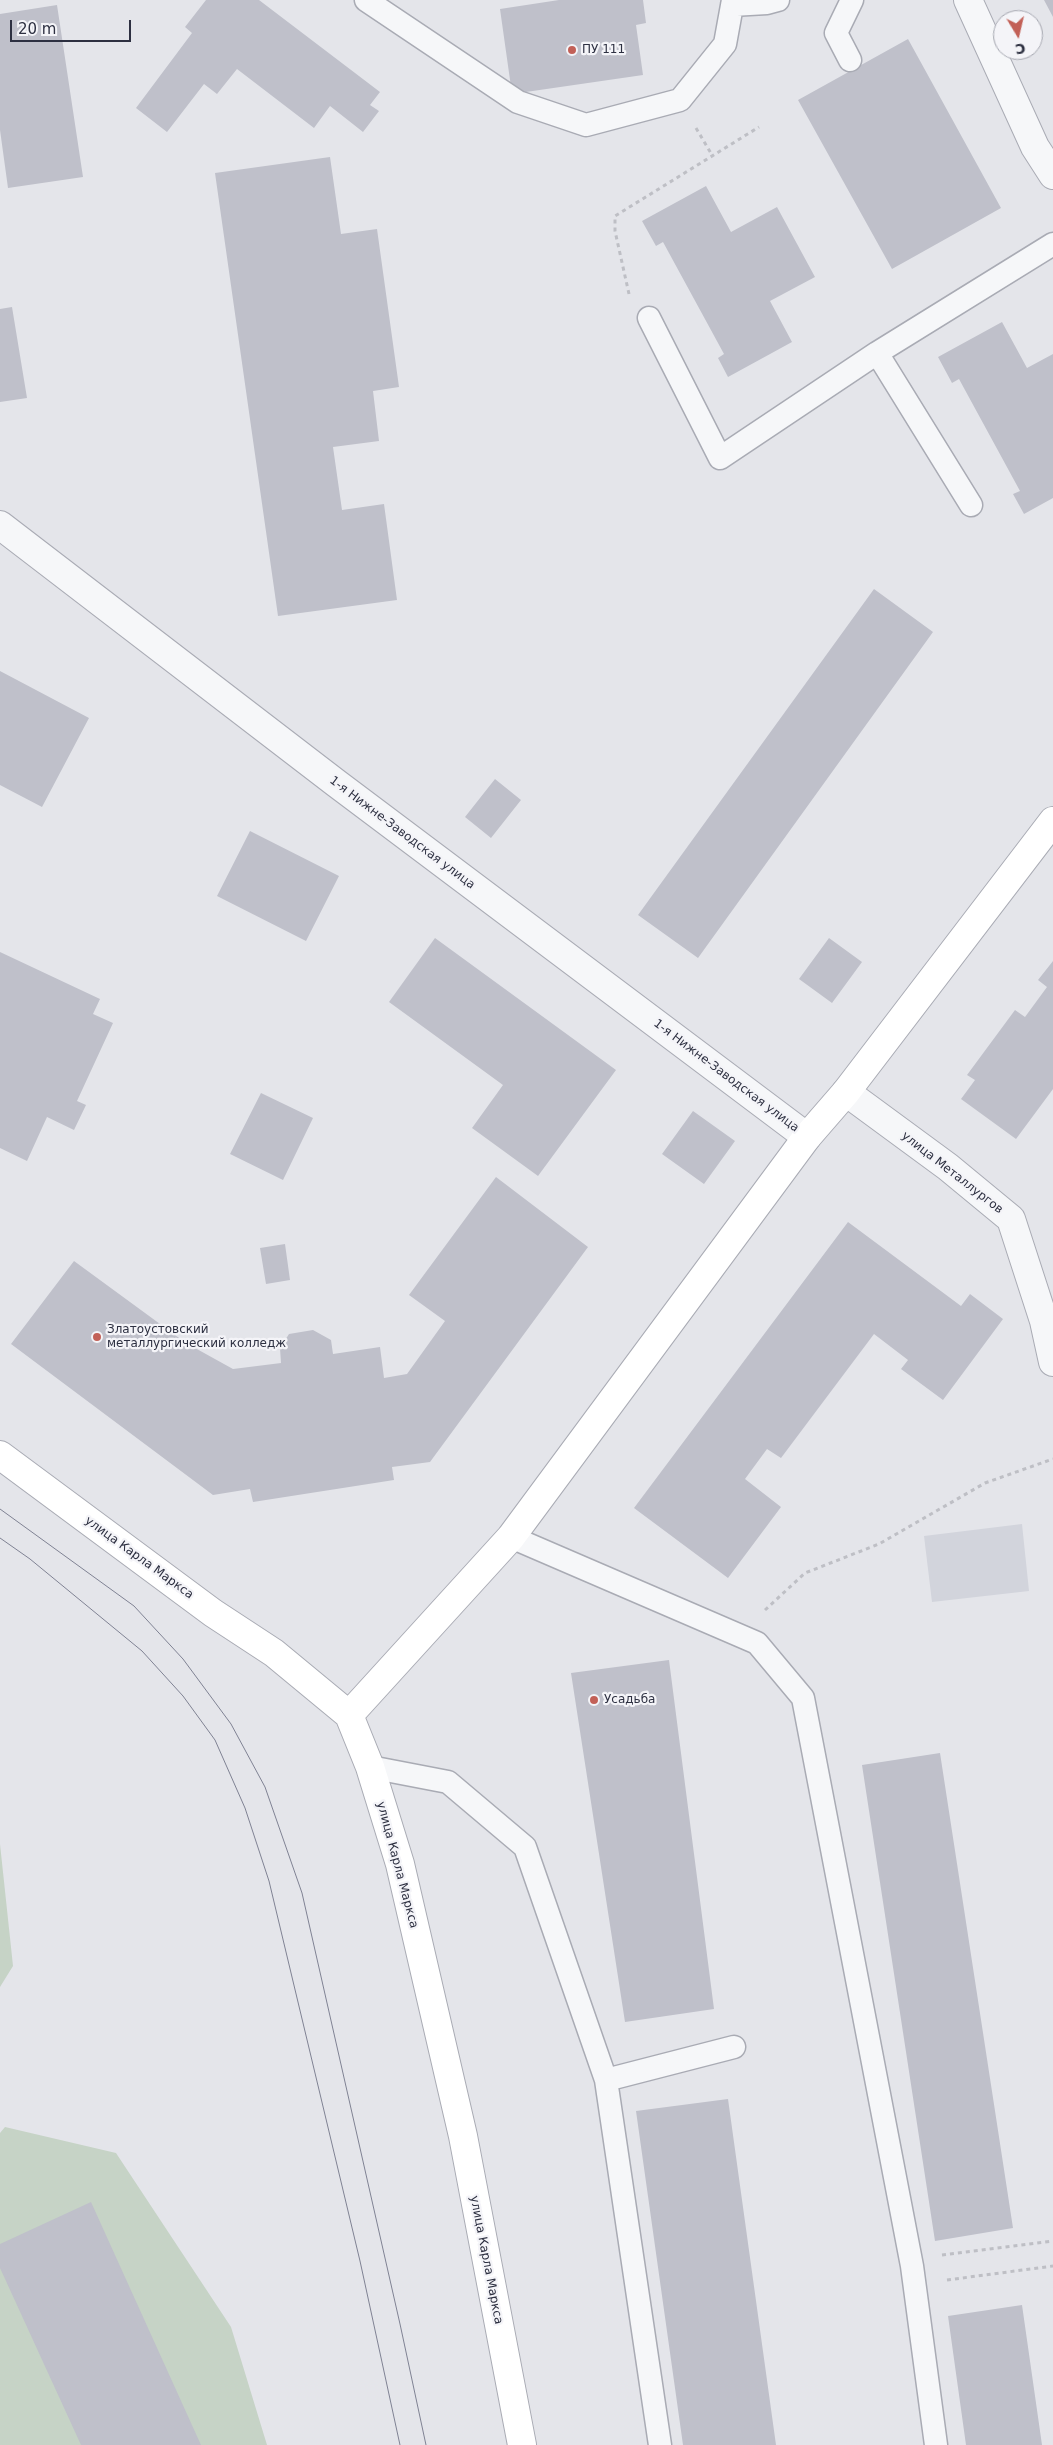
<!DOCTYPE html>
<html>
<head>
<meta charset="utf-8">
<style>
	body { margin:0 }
	#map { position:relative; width:1053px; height:2445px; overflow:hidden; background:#e4e5ea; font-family:"DejaVu Sans",sans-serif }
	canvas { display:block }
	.north { position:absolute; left:993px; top:10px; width:50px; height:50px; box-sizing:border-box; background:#f4f4f8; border:1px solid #a4a6af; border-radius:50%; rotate:171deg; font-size:14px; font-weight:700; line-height:20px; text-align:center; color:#2d3041 }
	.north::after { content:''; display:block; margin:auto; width:18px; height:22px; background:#c26057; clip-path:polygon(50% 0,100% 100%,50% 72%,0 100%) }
	.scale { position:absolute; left:10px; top:20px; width:121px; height:22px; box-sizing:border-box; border:2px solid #2d3041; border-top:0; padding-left:6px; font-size:15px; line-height:18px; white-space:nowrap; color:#2d3041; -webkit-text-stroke:4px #f4f4f8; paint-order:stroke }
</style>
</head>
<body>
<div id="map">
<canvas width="1053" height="2445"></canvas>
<div class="north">С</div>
<div class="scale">20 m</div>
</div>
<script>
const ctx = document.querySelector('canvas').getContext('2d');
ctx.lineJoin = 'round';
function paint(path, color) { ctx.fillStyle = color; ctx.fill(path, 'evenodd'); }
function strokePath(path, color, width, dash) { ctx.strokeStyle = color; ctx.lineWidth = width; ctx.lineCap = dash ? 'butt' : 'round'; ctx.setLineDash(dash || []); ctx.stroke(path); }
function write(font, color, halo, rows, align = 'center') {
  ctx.font = font + ' "DejaVu Sans",sans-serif'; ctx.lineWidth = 4.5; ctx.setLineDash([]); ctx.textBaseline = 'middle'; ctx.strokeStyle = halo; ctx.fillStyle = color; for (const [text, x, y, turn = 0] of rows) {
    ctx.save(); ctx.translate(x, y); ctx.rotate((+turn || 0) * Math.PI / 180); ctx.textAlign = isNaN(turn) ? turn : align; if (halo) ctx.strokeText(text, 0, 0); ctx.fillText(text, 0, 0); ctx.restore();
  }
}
paint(new Path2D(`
	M1022,1524L1029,1591L932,1602L924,1536Z`), '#d2d4dc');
paint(new Path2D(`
	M0,1844L13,1966L0,1987Z
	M5,2127L116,2153L231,2327L267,2445H0V2133Z`), '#c6d3c6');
paint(new Path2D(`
	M206,0H259L380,92L370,105L379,111L363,132L330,106L314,128L237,69L217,94L204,84L167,132L136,108L192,33L185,27Z
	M559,0H643L646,23L636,25L643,75L512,94L500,9Z
	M1044,0H1053V17Z
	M57,5L83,177L8,188L0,130V14Z
	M908,39L1001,208L892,269L798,100Z
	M330,157L341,234L377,229L399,387L373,391L379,441L333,447L342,510L384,504L397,600L278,616L215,173Z
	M706,186L731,232L777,207L815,277L770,301L792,342L728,377L718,358L724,354L663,242L656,246L642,221Z
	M12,307L27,398L0,402V309Z
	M1002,322L1027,368L1053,354V498L1024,514L1013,494L1020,491L959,379L952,383L938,357Z
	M874,589L933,632L698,958L638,915Z
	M0,671L89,718L42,807L0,785Z
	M495,779L521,800L491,838L465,817Z
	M250,831L339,876L306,941L217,896Z
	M435,938L616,1070L538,1176L472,1128L503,1085L389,1002Z
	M829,938L862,962L832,1003L799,979Z
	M0,952L100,999L93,1014L113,1023L77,1101L86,1105L74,1130L47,1117L27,1161L0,1148Z
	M1053,961V1089L1016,1139L961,1099L975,1080L967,1075L1015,1010L1025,1017L1047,987L1038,980Z
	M261,1093L313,1118L283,1180L230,1154Z
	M693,1111L735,1141L704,1184L662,1154Z
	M496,1177L588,1247L430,1462L392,1467L394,1480L253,1502L250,1489L213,1495L11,1344L74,1261L186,1343L233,1369L281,1363L280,1348L289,1334L313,1330L331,1340L333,1354L380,1347L384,1378L407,1374L445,1321L409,1295Z
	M848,1222L961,1306L970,1294L1003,1319L943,1400L901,1369L908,1360L874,1334L781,1458L767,1449L745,1479L781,1507L728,1578L634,1508Z
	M285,1244L290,1280L266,1284L260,1248Z
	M669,1660L714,2009L625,2022L571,1673Z
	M940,1753L1013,2228L935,2241L862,1765Z
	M728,2099L776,2445H683L636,2111Z
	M91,2202L201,2445H81L0,2268V2244Z
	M1022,2305L1042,2445H966L948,2316Z`), '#bfc0ca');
const lane = new Path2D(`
	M366,0L518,102L586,125L680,100L725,44L733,0
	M732,5L767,3L778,0
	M850,60L836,33L852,0
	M649,318L720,458L877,353
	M971,505L877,353L1053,244
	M511,1537L757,1643L803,1698L912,2266L936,2445
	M370,1767L448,1782L525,1847L606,2080L660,2445
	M606,2080L734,2047`);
const street = new Path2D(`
	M968,0L1035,147L1053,175
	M0,525L336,783L807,1137
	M846,1092L948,1167L1011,1219L1044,1321L1053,1362`);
const secondary = new Path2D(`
	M0,1455L213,1613L274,1653L349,1715L370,1767L400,1864L463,2136L522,2445
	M349,1715L511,1537L807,1137L846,1092L1053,821`);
strokePath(lane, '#a9abb4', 25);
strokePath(street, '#a9abb4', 30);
strokePath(secondary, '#a9abb4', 30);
strokePath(new Path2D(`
	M696,128L712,155
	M629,294L615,231V216L759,127
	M765,1610L805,1573L879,1544L985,1483L1053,1459
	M942,2255L1053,2241
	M947,2280L1053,2266`), '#bebfc5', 3, [4, 4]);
strokePath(lane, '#f6f7f9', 22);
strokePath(street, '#f6f7f9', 28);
strokePath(secondary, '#fff', 28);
strokePath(new Path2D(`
	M0,1509L134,1606L183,1659L231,1724L265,1787L302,1893L400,2324L426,2445
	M0,1538L30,1559L142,1651L183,1696L215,1740L245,1808L269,1881L360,2261L400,2445`), '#7f8293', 1);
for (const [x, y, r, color] of [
	[572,50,5,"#c26057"],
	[97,1337,5,"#c26057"],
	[594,1700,5,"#c26057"]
]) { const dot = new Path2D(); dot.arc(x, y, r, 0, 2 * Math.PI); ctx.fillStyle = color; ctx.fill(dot); strokePath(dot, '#f4f4f8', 2); }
write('12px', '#2d3041', '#f4f4f8', [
	["ПУ 111",582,50],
	["Златоустовский",107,1330],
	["металлургический колледж",107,1344],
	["Усадьба",604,1700]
], 'left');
write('12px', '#2d3041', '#f4f4f8', [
	["1-я Нижне-Заводская улица",402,833,37],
	["1-я Нижне-Заводская улица",726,1076,37],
	["улица Металлургов",952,1173,38],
	["улица Карла Маркса",139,1558,36],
	["улица Карла Маркса",397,1865,75],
	["улица Карла Маркса",486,2260,79]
]);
</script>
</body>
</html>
